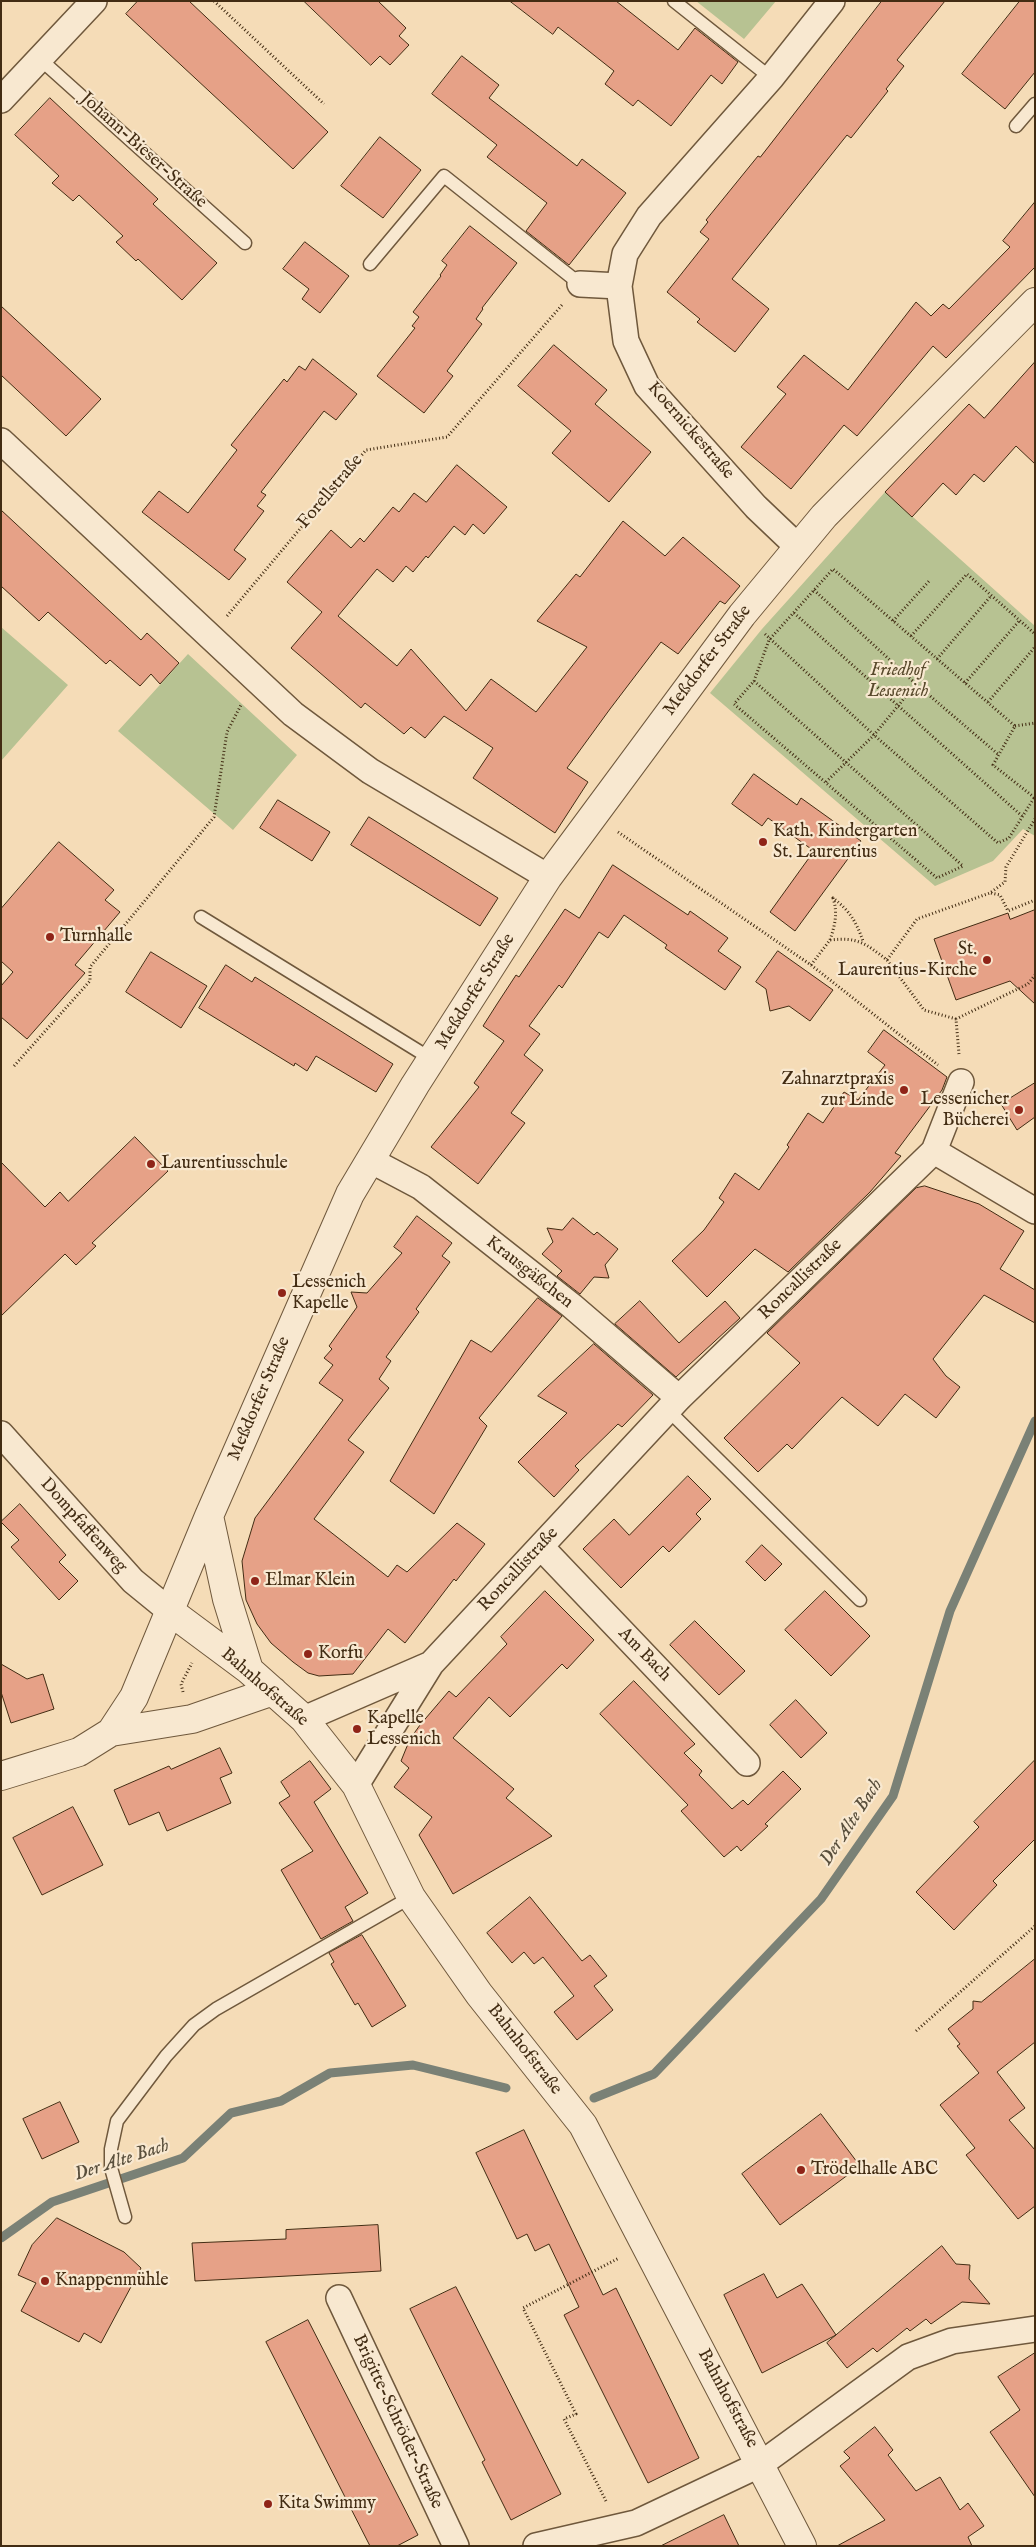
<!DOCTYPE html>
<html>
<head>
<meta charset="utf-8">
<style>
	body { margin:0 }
	#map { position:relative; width:1036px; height:2547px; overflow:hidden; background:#f5dcb7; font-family:"IM FELL English",serif }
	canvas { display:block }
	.frame { position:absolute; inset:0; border:2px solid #422c13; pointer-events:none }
</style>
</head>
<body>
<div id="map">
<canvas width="1036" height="2547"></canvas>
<div class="frame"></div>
</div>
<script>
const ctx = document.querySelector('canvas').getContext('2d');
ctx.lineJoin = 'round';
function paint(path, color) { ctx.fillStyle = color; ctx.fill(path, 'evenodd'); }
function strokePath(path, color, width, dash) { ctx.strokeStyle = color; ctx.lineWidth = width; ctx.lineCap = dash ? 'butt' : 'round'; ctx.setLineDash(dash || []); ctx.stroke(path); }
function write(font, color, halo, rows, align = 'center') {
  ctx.font = font + ' "IM FELL English",serif'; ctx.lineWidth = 4.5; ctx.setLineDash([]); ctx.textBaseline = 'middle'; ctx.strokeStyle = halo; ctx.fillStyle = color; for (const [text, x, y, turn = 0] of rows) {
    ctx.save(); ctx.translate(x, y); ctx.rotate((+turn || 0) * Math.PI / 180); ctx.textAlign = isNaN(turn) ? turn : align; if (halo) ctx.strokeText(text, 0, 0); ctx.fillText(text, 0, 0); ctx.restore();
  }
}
paint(new Path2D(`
	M696,1H776L744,39Z
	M885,492L1035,626V836L1023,829L993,861L935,886L710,693L762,629Z
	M1,627L68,685L1,761Z
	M188,654L297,755L233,830L118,731Z`), '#b7c292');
strokePath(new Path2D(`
	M594,2098L654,2074L821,1899L893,1796L950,1611L1035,1421
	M1,2238L52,2202L183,2158L231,2113L281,2101L330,2073L413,2065L506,2088`), '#7a8176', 9);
const building = new Path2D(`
	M138,1H189L328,132L293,169L126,14Z
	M304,1H378L406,28L399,36L409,45L390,65L380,56L371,65Z
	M510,1H616L678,50L695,28L738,62L722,84L711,75L671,126L638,100L633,106L605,84L614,71L585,48L558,27L553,34Z
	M882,1H945L897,60L904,66L886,89L888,91L851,138L847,135L732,279L769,309L735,352L697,322L700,319L667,292L709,239L700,232L708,222L706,220L758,156L760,157Z
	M1020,1H1035V72L1005,109L962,74Z
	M462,56L499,85L489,98L577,166L582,159L626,193L569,265L526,231L547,203L487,157L497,145L432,94Z
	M50,98L158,199L153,204L217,263L182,300L138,259L136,261L116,242L123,236L79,195L73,201L52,183L59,176L15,135Z
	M380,137L421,170L383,218L341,186Z
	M1035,202V267L946,358L933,346L857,436L844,425L791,489L741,447L786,394L777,387L804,355L848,390L916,302L931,316L943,304L949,309L1010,247L1003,241Z
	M470,226L517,263L482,308L483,309L476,319L482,324L447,371L453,376L424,413L377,376L415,328L412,326L419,317L413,312L441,276L440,275L447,265L442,261Z
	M305,242L349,276L320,313L302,299L309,289L283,269Z
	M1,306L101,399L66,436L1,375Z
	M554,345L607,390L595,404L651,452L609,502L552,453L571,431L518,386Z
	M313,359L357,394L336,420L324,411L261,492L266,495L257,506L264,511L234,550L246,559L229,580L142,512L159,491L188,513L237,450L231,445L284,379L287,382L299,366L305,370Z
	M1035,362V464L1016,446L984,482L974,474L956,495L943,483L912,517L885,492L969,404L984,418Z
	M457,465L507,507L484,534L473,524L465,535L454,526L428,558L426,556L413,572L406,566L393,582L377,569L338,616L397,666L411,649L466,711L491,679L536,712L587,647L537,621L576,574L580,577L623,521L665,556L683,537L740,586L725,604L720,601L678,654L661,642L610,709L567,768L588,782L555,833L473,778L493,748L444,716L425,738L411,727L404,734L365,703L361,708L291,648L322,612L287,582L331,530L351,548L360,538L364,542L393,507L399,512L414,493L426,502Z
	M1,510L141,640L147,633L179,663L160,684L151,674L140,686L110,660L106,664L48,612L39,621L1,586Z
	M754,774L797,805L801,798L861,841L795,931L770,912L814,851L768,818L762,826L732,804Z
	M278,800L330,832L312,861L260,828Z
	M369,817L498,898L480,926L351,845Z
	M59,842L114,890L105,900L120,912L75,965L85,973L27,1039L1,1017V986L13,972L1,961V909Z
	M613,865L688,915L690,911L728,938L718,951L741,967L725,990L665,948L667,945L624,915L608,938L599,932L562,988L559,985L529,1026L540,1034L524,1055L543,1070L511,1113L525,1123L478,1184L431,1147L479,1087L474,1083L504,1041L483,1026L497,1004L516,975L519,977L565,909L579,918Z
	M1035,910V1004L1010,981L956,1000L934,939L1008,913L1010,919Z
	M778,951L833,990L810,1021L789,1006L770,1011L766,989L756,982Z
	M151,952L207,986L181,1028L126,992Z
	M226,965L252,982L255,977L393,1064L376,1092L316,1056L307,1071L295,1063L294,1066L199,1008Z
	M884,1030L947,1077L942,1090L895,1153L901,1156L870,1192L788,1272L755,1249L707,1297L672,1261L704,1230L724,1202L719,1198L735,1173L759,1190L789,1147L787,1145L808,1113L823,1123L844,1092L858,1100L885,1065L868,1052Z
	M1035,1083V1117L1017,1130L1001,1104Z
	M135,1137L168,1171L92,1243L96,1246L76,1265L65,1254L1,1316V1162L45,1207L60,1192L68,1201Z
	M925,1186L979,1204L1024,1231L1000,1269L1035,1290V1323L984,1295L933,1359L946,1376L960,1387L936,1418L905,1394L878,1426L842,1397L792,1449L787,1444L758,1472L724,1438L800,1363L767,1333L916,1188Z
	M417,1216L452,1243L442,1256L450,1262L416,1309L419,1312L386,1357L391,1361L379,1379L389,1388L348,1440L364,1452L314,1519L388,1577L397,1565L407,1572L457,1523L485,1544L456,1581L454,1579L405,1643L388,1629L353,1674L319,1676L308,1673L293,1662L271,1643L257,1624L246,1600L242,1561L255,1518L343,1400L319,1383L333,1365L324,1358L332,1349L329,1346L357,1307L351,1292L367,1293L402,1253L394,1247Z
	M573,1218L594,1235L597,1232L618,1249L605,1265L609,1278L594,1277L580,1294L557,1276L562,1271L542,1254L553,1242L547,1228L562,1230Z
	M538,1298L562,1316L479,1418L487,1426L434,1514L390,1481L471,1340L491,1352Z
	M640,1301L679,1343L725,1301L740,1318L676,1377L615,1324Z
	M594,1344L653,1395L622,1427L618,1424L575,1466L579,1470L554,1497L518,1462L567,1413L538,1396Z
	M688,1476L711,1499L696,1514L701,1519L669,1552L663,1546L621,1588L583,1549L614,1519L629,1535Z
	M20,1504L66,1555L59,1562L78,1581L59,1600L11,1547L19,1540L1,1522Z
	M762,1545L782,1564L765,1581L746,1562Z
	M545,1591L594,1640L567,1669L562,1664L510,1717L489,1697L453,1738L514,1789L506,1798L552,1836L453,1894L419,1835L432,1817L394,1787L409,1768L401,1761L410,1739L420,1725L449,1691L456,1697L507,1644L501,1637Z
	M825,1591L870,1636L831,1676L785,1630Z
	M695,1621L745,1671L719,1695L670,1645Z
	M1,1664L27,1679L43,1674L54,1709L11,1723L1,1692Z
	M634,1681L695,1744L684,1753L702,1771L699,1775L732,1809L743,1800L748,1805L783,1771L801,1789L765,1824L768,1826L741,1851L737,1846L724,1857L681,1811L688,1805L600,1714Z
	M796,1700L827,1733L801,1758L770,1725Z
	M220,1748L232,1773L220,1778L231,1803L167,1831L159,1812L129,1825L114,1790L169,1766L171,1769Z
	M1035,1760V1839L993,1881L997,1885L954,1930L916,1892L979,1827L974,1822Z
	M310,1761L331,1789L314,1802L368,1893L345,1907L353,1921L321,1939L281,1870L313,1851L279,1803L290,1796L281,1782Z
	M73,1807L103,1865L42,1895L13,1838Z
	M530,1897L582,1961L590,1955L607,1976L594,1986L613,2010L577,2040L554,2012L574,1996L543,1957L534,1964L524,1952L512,1963L487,1933Z
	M362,1935L406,2006L372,2027L358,2003L355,2005L331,1964L334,1962L329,1953Z
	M1035,1959V2042L997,2072L1025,2108L1009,2120L1035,2150V2206L1018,2219L966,2155L975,2148L940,2105L979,2073L957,2046L960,2044L948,2029L973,2009V2001L981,2002Z
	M60,2102L79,2142L42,2159L23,2119Z
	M821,2114L860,2166L780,2225L742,2174Z
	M524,2130L603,2295L616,2288L699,2458L648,2483L564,2315L579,2307L549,2244L535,2251L527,2234L517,2239L476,2153Z
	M57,2218L124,2252L141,2268L101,2343L84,2333L79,2342L21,2311L36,2283L18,2275L32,2245Z
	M378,2225L381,2271L195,2281L192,2243L286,2239V2230Z
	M942,2246L956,2264L970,2265L969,2279L990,2304L962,2302L931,2324L926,2319L910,2331L907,2328L877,2352L873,2348L847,2368L827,2343Z
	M764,2274L777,2298L802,2284L836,2335L762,2373L724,2295Z
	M456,2287L561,2494L511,2520L482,2462L485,2460L410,2309Z
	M308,2320L418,2535L397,2546H370L266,2342Z
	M1035,2353V2497L990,2432L1020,2410L998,2377Z
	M875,2427L893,2450L888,2455L916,2491L940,2477L960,2510L968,2503L984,2526L968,2537L972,2546H837L885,2520L840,2466L850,2458L844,2452Z
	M724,2515L739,2546H661Z`);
paint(building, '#e6a187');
strokePath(building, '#422c13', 1);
const service = new Path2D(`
	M674,1L771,78
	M40,59L245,243
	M1016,126L1035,104
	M370,264L444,176L580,284
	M201,917L433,1060
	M669,1411L860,1600
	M125,2217L111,2168V2149L117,2121L166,2056L194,2025L216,2009L411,1897`);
const minor = new Path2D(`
	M1,100L94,1
	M580,284L619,286
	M1,441L293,714L370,771L548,877
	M798,547L756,507L647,386L626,341L619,286L625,254L649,216L771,78L832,1
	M934,1151L1035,1211
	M370,1160L421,1187L572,1306L679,1398
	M1,1434L133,1581L171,1612
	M541,1547L747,1763
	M304,1719L431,1664
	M356,1785L431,1664L679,1398L934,1151L961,1082
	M339,2298L456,2546
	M536,2546L636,2523L761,2464L908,2357L952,2341L1035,2329`);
const tertiary = new Path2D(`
	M209,1516L227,1599L249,1670
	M171,1612L249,1670L304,1719L356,1785L411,1897L479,1994L583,2125L802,2546
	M111,1732L192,1719L273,1691
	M1,1776L79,1752L111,1732L134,1697L209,1516L350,1194L415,1085L548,877L742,615L824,516L1035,302`);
strokePath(service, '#6f583c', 15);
strokePath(minor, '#6f583c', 28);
strokePath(tertiary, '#6f583c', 30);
strokePath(new Path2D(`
	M214,1L324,104
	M814,590L916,684L999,755
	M794,613L1022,816
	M227,616L366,450L447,437L562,305
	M893,621L930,580
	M765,634L874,735L998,843L1009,838L1034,798
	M911,636L967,574L1035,634
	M937,659L991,596
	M754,681L963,866L937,878L734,704L754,681L769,640L833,569L1015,726L993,765L1035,798
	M965,683L1020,620
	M988,702L1035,647
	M1015,726L1035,723
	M826,782L874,735L916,684
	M618,832L811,965L938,1065
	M991,893L1000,895L1008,911L1035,900
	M830,940C835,925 838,913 833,898C849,910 856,921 863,941
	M887,960L924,1010L956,1019
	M811,965L830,940C858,937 865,943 887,960L917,919L990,893L1005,882L1006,867L1035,819
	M959,1054L956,1019L1028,984L1035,975
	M14,1066L90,981V967L214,817L227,732L241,705
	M183,1692L181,1684L192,1663
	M916,2031L1035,1926
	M606,2501L564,2419L576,2414L523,2308L619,2258`), '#422c13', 3, [1, 2.5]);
strokePath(service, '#f8e8d0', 12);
strokePath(minor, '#f8e8d0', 25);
strokePath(tertiary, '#f8e8d0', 28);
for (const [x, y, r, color] of [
	[763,842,5,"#8f2418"],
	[50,937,5,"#8f2418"],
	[987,960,5,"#8f2418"],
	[904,1090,5,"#8f2418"],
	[1019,1110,5,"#8f2418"],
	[151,1164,5,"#8f2418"],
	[282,1293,5,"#8f2418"],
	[255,1581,5,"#8f2418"],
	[308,1654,5,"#8f2418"],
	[357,1729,5,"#8f2418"],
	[801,2170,5,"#8f2418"],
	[45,2281,5,"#8f2418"],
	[268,2504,5,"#8f2418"]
]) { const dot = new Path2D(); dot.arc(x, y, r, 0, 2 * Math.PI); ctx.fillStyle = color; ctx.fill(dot); strokePath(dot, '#f8e8d0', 2); }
write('18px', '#422c13', '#f8e8d0', [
	["Johann-Bieser-Straße",143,151,42],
	["Koernickestraße",690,431,49],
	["Forellstraße",331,492,-50],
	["Meßdorfer Straße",708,661,-53],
	["Meßdorfer Straße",476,992,-58],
	["Krausgäßchen",529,1273,38],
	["Roncallistraße",801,1280,-44],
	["Meßdorfer Straße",260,1399,-67],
	["Dompfaffenweg",83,1526,48],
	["Roncallistraße",519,1570,-47],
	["Am Bach",644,1655,46],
	["Bahnhofstraße",264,1688,41],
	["Bahnhofstraße",524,2050,52],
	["Bahnhofstraße",727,2399,62],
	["Brigitte-Schröder-Straße",397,2422,65]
]);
write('italic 18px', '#594a2c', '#f8e8d0', [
	["Friedhof",898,671],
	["Lessenich",898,692]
]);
write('18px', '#422c13', '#f8e8d0', [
	["Kath. Kindergarten",773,832],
	["St. Laurentius",773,853],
	["Turnhalle",60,937],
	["St.",977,950,"right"],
	["Laurentius-Kirche",977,971,"right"],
	["Zahnarztpraxis",894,1080,"right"],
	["zur Linde",894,1101,"right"],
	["Lessenicher",1009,1100,"right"],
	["Bücherei",1009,1121,"right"],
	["Laurentiusschule",161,1164],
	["Lessenich",292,1283],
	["Kapelle",292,1304],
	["Elmar Klein",265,1581],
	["Korfu",318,1654],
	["Kapelle",367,1719],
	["Lessenich",367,1740],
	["Trödelhalle ABC",811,2170],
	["Knappenmühle",55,2281],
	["Kita Swimmy",278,2504]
], 'left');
write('italic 19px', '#594f3c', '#f8e8d0', [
	["Der Alte Bach",852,1823,-57],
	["Der Alte Bach",122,2161,-18]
]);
</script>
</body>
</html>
